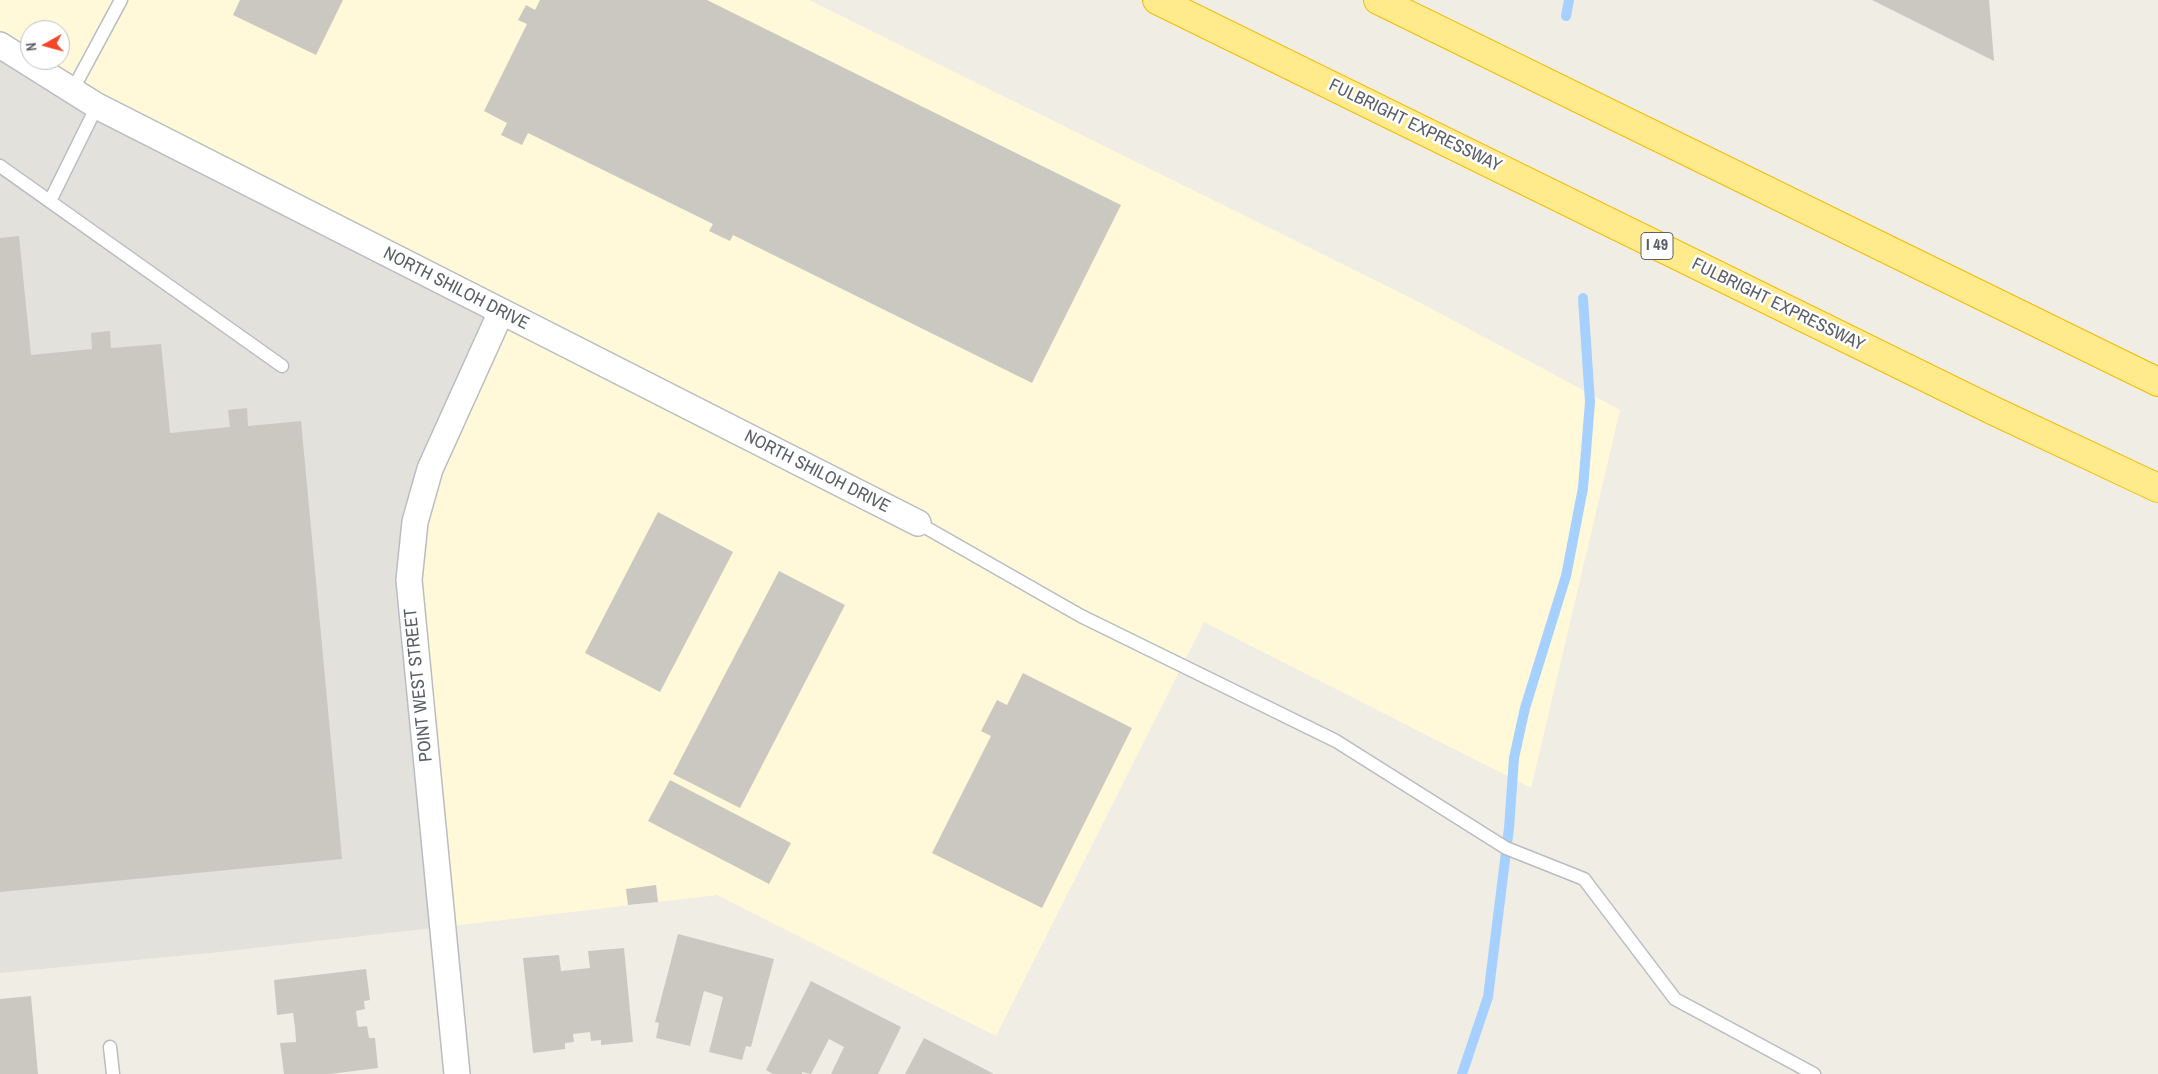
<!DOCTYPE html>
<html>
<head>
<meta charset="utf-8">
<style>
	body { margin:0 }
	#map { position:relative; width:2158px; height:1074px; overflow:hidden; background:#f0eee4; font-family:"Archivo Narrow",sans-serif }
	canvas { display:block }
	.north { position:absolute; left:20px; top:20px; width:50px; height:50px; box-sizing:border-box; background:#fff; border:1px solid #bebfc2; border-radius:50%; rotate:263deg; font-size:14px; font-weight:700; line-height:20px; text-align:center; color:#5c6066 }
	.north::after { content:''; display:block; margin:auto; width:18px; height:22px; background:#f34726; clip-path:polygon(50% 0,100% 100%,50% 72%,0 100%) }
</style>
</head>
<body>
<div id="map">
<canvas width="2158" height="1074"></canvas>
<div class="north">N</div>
</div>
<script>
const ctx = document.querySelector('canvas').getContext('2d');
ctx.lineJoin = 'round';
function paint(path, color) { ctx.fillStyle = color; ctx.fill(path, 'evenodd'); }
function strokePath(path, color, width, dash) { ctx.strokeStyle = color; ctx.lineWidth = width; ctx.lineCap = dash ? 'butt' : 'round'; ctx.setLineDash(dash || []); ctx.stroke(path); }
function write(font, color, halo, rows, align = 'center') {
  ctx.font = font + ' "Archivo Narrow",sans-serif'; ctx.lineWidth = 5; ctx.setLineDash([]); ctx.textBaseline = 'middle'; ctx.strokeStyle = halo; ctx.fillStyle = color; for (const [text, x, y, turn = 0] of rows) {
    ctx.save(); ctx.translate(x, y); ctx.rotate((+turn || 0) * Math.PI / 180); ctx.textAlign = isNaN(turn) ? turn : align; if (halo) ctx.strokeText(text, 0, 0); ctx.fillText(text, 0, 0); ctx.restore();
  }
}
paint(new Path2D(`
	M0,0H809L1417,301L1620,410L1531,788L1204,622L996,1036L717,895L443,927L0,45ZM30,30H60V60H30Z`), '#fff9da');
paint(new Path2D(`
	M0,45L501,312L415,522L443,927L219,952L0,973Z`), '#e3e1dc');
strokePath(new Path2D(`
	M1566,16L1569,0
	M1462,1074L1488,997L1509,828L1514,758L1525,708L1566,576L1583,488L1590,402L1583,298`), '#a5d0ff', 10);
paint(new Path2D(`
	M240,0H343L316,55L233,15Z
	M540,0H707L1121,205L1032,383L733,235L730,241L709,231L713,224L528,133L522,145L501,135L507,123L484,111L527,24L518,20L526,5L535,10Z
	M1872,0H1989L1994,61Z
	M19,236L31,355L92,349L91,333L110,331L111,348L161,344L170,433L230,427L228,410L247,408L248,426L301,421L342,859L0,892V238Z
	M658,512L733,552L660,692L585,653Z
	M779,571L845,605L740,808L673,774Z
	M1023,673L1132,728L1042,908L932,853L991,736L981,731L997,700L1007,705Z
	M670,780L791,843L769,884L648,821Z
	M656,885L658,902L628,905L626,889Z
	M678,934L774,959L751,1047L746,1046L742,1060L709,1052L723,997L704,991L690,1046L656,1038L659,1023L655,1022Z
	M624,948L633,1042L601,1045V1040L591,1041L590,1032L573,1034L574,1042L565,1043V1049L533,1053L523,958L559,955L561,971L590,968L588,951Z
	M366,969L370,1000L364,1001L365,1009L356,1011L358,1027L367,1026L369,1038H375L378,1068L330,1074H284L280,1043L296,1042L295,1027L293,1013L277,1015L274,980Z
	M811,981L901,1027L878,1074H831L844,1047L829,1039L811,1074L802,1072V1074H773L766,1070Z
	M31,996L38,1074H0V999Z
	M924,1038L969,1061L994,1074H905Z`), '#cbc8c1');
const lane = new Path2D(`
	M72,91L121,0
	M0,166L282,366
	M50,201L97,106
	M918,523L1081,616L1336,741L1506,848L1584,879L1675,999L1814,1074
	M110,1047L113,1074`);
const street = new Path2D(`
	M0,45L97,106L918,523
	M457,1074L409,580L415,522L430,469L501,312`);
const highway = new Path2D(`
	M1157,0L1992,410L2158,488
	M1378,0L2158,382`);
strokePath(lane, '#b9bcc1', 15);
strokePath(street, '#b9bcc1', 28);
strokePath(highway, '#f4bb00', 30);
strokePath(lane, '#fff', 12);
strokePath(street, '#fff', 25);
strokePath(highway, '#ffeb8c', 28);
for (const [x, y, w] of [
	[1657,246,32]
]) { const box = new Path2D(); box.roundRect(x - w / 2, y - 13.5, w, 27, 4); ctx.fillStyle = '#fff'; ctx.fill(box); strokePath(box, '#5c6066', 1); }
write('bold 16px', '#5c6066', null, [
	["I 49",1657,246]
]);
write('18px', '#5c6066', '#fff', [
	["FULBRIGHT EXPRESSWAY",1415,126,26],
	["NORTH SHILOH DRIVE",456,289,27],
	["FULBRIGHT EXPRESSWAY",1778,305,26],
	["NORTH SHILOH DRIVE",817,472,27],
	["POINT WEST STREET",419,685,-96]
]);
</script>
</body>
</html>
